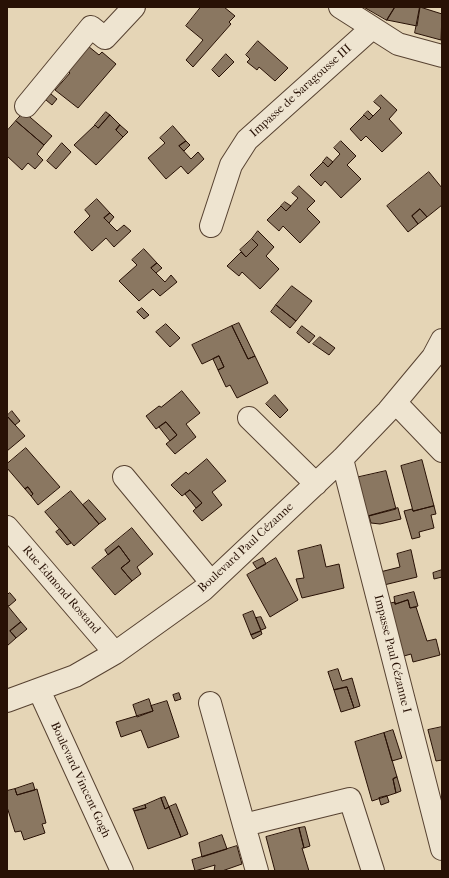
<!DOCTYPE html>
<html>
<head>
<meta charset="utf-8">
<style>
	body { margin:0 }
	#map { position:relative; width:449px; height:878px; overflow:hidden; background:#e5d5b6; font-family:"IM FELL French Canon",serif }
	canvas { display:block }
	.frame { position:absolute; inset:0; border:8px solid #281105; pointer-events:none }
</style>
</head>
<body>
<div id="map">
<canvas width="449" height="878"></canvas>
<div class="frame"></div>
</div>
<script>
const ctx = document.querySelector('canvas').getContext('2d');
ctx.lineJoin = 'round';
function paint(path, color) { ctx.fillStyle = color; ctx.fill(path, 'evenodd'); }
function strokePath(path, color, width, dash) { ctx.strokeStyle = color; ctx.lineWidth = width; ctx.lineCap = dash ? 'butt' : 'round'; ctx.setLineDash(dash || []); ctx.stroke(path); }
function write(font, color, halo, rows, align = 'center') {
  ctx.font = font + ' "IM FELL French Canon",serif'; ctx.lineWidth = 3; ctx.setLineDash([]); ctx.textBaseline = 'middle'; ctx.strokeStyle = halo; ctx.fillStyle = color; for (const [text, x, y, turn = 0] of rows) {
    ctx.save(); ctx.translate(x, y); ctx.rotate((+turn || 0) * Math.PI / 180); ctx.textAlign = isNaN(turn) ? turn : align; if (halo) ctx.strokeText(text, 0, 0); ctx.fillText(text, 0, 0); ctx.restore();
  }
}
const building = new Path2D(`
	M201,7H224L235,16L229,22L231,24L193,67L186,60L203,40L186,26Z
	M364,7H395L387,20Z
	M395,7H420L417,26L387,20Z
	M420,7L442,14L441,40L415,33Z
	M258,41L288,68L275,81L259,67L257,70L247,62L250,59L246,55Z
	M88,46L99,55L102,52L116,64L78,108L55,90L70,73L68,71Z
	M226,54L234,62L219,77L212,70Z
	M51,94L57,99L52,105L46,100Z
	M381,95L397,110L389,119L402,133L382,152L366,136L361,141L350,129L364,115L369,120L381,108L374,102Z
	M368,111L373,116L369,120L364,115Z
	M24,112L52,136L44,145L16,121Z
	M106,112L110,115L98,128L95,125Z
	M110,115L120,125L116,130L123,137L96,165L74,145L95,125L98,128Z
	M16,121L44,145L37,154L43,160L35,169L28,163L22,170L7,156V131Z
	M120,125L128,132L123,137L116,130Z
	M173,126L186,141L179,146L191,159L198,152L204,159L188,174L181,166L166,179L148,158L165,143L160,138Z
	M186,141L190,145L184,151L179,146Z
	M341,141L356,156L347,165L361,179L341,198L325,181L321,186L310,175L323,162L328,167L340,154L334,148Z
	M62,143L71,152L56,169L47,161Z
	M327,157L333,162L328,167L323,162Z
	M429,172L442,188V205L427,217L420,209L412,216L418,224L408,232L387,206Z
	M299,186L315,201L307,209L320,222L300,243L283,226L279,231L267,220L281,206L286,211L298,198L292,193Z
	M97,199L110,213L104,218L117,231L124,225L131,231L114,247L106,238L92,251L74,232L90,216L85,210Z
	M285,202L291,206L286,211L281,206Z
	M420,209L427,217L418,224L412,216Z
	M110,213L114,217L109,223L104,218Z
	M258,231L274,247L266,256L279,269L260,289L242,272L239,276L227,266L241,252L246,257L258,245L252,239Z
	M252,239L258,245L246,257L240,250Z
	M144,249L157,263L151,268L165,282L171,275L177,282L160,296L153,289L139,301L119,281L137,265L132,260Z
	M157,263L162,268L156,273L151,268Z
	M292,286L312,301L296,321L276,305Z
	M276,305L296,321L290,328L271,312Z
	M142,308L149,315L144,319L137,312Z
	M239,323L255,356L248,359L232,326Z
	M166,324L180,338L170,347L156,332Z
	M232,326L248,359L255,356L268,383L237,398L230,385L226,387L218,370L224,367L219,356L202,364L192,345Z
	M302,326L315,336L309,343L297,333Z
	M320,337L335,348L329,355L313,344Z
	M219,356L224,367L218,370L213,359Z
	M182,391L200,413L186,424L196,437L175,454L166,444L177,435L166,422L156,429L146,416L159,406L161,407Z
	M275,395L288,410L280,418L266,404Z
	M12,411L20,421L15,425L7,416Z
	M7,416L25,436L7,451Z
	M166,422L177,435L170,441L159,427Z
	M26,448L60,487L38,505L31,496L33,494L28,487L25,489L7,468V464Z
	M207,459L226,481L212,492L222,505L202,521L193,511L202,503L190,490L182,496L171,485L186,472L188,474Z
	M422,460L434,506L413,511L401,466Z
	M386,471L396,509L365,517L355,478Z
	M28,487L33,494L31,496L25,489Z
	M190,490L202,503L196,508L185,494Z
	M71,491L99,524L74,546L45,512Z
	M89,500L106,519L99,524L83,505Z
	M434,506L436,514L431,515L434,528L419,532L420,537L412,539L404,511L412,509L413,511Z
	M398,508L401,519L380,524L371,523L369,516Z
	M132,528L153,554L137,567L141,574L132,581L121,568L130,561L119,546L108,555L105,550Z
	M60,529L71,543L67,545L56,532Z
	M321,545L326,567L339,564L344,588L302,598L296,579L304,578L298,551Z
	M119,546L130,561L121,568L132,581L115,595L92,568Z
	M411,550L417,577L384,585L380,572L400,567L397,554Z
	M263,558L266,564L257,569L253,563Z
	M276,558L298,600L270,617L247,575Z
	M442,570V577L434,579L433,573Z
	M414,592L418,606L410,608L408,600L395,604L394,597Z
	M10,593L16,600L9,606L7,605V595Z
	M408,600L410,608L416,607L427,641L436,639L440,655L413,662L411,654L404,656L386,604L395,602V604Z
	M7,605L21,622L10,631L16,638L7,646Z
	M253,611L261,631L251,635L243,615Z
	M261,617L266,628L261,630L256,618Z
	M21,622L27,629L16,638L10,631Z
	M261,631L262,634L253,639L251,635Z
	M338,669L342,681L352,678L360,706L354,708L347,687L334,690L328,672Z
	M347,687L354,708L341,712L334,690Z
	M179,693L181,699L175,701L173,695Z
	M149,699L153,711L137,717L133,705Z
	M167,701L179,737L148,748L141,730L121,737L116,722L153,711L151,706Z
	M442,727V760L436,761L428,730Z
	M393,730L402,758L392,761L384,733Z
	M384,733L397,777L393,779L396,793L372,801L355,742Z
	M397,777L401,791L396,793L393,779Z
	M33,783L35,790L17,795L15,789Z
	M15,789L17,795L37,789L46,823L42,824L45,833L24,840L21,831L15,832L7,807V791Z
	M387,796L389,802L381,805L379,798Z
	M165,797L169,807L165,809L161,798Z
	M161,798L165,809L169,807L181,837L148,849L134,811L146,808L145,805Z
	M176,804L188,834L181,837L169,807Z
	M145,805L146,808L134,811L133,809Z
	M305,827L310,846L304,848L299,828Z
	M299,828L304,848H302L309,871H275L266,837Z
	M222,835L227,849L202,857L199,843Z
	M237,846L242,864L222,871H214L215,865L195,871L192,860Z`);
paint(building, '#8a7761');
strokePath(building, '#281105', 1);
const minor = new Path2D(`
	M340,7L398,44L442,56
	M26,106L91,27L105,38L134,7
	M211,226L231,165L247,140L372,28
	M396,403L442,451
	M249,418L316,484
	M342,459L442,849
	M124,477L211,582
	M7,527L115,653
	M39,690L122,871
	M7,701L75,676L115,653L203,590L342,459L388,411L433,357L442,340
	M210,703L244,825
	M257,871L244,825L350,799L373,871`);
strokePath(minor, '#574231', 24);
strokePath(minor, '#eee4d0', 22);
write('12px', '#281105', '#eee4d0', [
	["Impasse de Saragousse III",301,91,-42],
	["Boulevard Paul Cézanne",246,548,-43],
	["Rue Edmond Rostand",61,590,49],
	["Impasse Paul Cézanne I",392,654,76],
	["Boulevard Vincent Gogh",80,780,65]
]);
</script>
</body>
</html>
